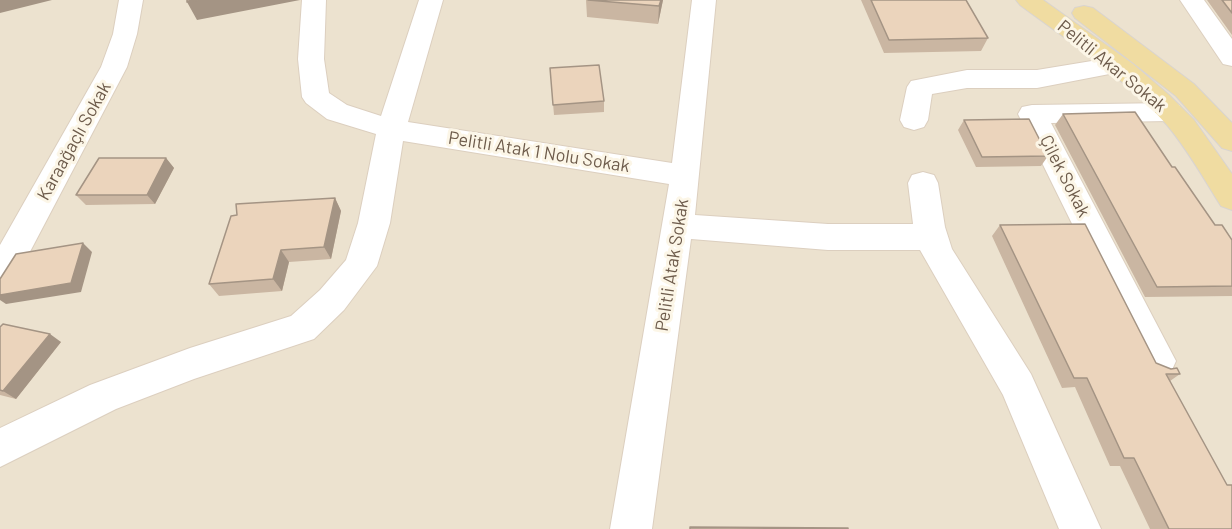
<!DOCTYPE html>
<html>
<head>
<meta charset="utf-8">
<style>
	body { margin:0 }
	canvas { display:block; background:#f9f2e1 }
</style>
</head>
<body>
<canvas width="1232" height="529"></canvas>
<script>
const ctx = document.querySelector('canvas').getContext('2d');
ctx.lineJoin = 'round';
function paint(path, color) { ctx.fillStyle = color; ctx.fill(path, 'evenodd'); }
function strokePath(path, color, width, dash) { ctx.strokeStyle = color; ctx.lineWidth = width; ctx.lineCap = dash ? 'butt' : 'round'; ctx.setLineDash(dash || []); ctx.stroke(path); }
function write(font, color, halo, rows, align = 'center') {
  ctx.font = font + ' Barlow,sans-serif'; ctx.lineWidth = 6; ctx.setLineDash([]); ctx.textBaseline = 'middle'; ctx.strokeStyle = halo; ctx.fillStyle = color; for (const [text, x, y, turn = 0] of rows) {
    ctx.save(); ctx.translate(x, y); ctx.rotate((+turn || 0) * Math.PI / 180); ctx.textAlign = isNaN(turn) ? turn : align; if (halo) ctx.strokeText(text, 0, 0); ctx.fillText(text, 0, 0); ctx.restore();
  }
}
paint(new Path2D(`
	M0,0H1232V529H0Z`), '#ece2cf');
const minor = new Path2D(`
	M119,0H143L137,34L127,67L12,286L0,290V245L101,67L113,34Z
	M302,0H326L324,59L329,93L347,105L381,116L419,0H443L408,122L672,163L692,0H716L695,215L828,224H913L908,183L912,175L923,172L934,175L938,183L945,227L952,249L1031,374L1101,529H1059L1003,395L920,250H828L691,239L652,529H610L669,184L403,141L390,223L377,266L344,310L314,339L194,379L116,409L0,467V428L90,385L190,348L291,316L320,290L346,260L358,223L376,134L327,119L306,103L302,97L298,59Z
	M1180,0H1204L1232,39V66L1223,64Z
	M1116,57L1125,59L1129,65L1125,71L1037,88H967L932,94L928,120L924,127L914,130L904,127L900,120L907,87L911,81L967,70H1037Z
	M1169,103L1179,105L1183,112L1179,119L1169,121L1051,123L1176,361L1171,372L1158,377L1145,372L1018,114L1022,107L1032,105Z`);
const major = new Path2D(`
	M1016,0H1043L1133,64L1169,95L1194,120L1232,174V210L1221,206C1204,179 1188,150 1167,125C1125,78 1070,42 1020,5Z
	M1084,6L1093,8L1194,84L1232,123V151L1222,148L1176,96L1075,18L1072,13L1075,8Z`);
strokePath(minor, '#dccfbf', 2);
strokePath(major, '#d9d4d0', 2);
paint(minor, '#fff');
paint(major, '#f0dca1');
paint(new Path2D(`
	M586,0H663L658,24L587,17Z
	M861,0H966L988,38L981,51L884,53Z
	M1207,0H1232V35Z
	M550,68L604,101V112L554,115Z
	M1063,114L1172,167L1215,225L1232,240V296L1145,297L1055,125Z
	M964,120L1048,156L1041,166L976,167L958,130Z
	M166,158L174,168L155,204L86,205L76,195Z
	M335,198L341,211L331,259L289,262L282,291L219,296L209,284Z
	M1000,225L1156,363L1180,374L1170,381L1232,529H1150L1120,466H1110L1075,387L1062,388L992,236Z
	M0,327L61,342L16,399L0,395Z`), '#cab6a2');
paint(new Path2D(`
	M0,0H52L0,13Z
	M198,0H300L197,20L187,2Z
	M661,0H663L658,24L659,6Z
	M166,158L174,168L155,204L147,195Z
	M335,198L341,211L331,259L324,247Z
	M83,243L92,252L81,292L6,304L0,300V295Z
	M281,250L289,262L282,291L273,279Z
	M50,334L61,342L16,399L3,391Z`), '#a49484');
const building = new Path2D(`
	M187,0H198L187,2Z
	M588,0H661L659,6Z
	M871,0H966L988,38L889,40Z
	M1222,0H1232V13Z
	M599,65L604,101L553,105L550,68Z
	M1135,112L1172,167H1175L1215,225H1222L1232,240V286L1157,287L1063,114Z
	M1029,119L1048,156L982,157L964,120Z
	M99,158H166L147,195H76Z
	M335,198L324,247L281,250L273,279L209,284L231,216L237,215L236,204Z
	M1085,224L1156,363L1171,369L1177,368L1180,374H1166L1227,485H1232V529H1169L1134,458H1124L1087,378H1074L1000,225Z
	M83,243L71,283L0,295V279L16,254Z
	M3,324L50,334L3,391L0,390V327Z
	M690,527L848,528V529H690Z`);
paint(building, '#ebd4bc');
strokePath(building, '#a49484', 1.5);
write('18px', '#6d5b4b', '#fcf6e7', [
	["Pelitli Akar Sokak",1112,66,39],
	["Karaağaçlı Sokak",74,141,-61],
	["Pelitli Atak 1 Nolu Sokak",539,152,9],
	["Çilek Sokak",1065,176,63],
	["Pelitli Atak Sokak",672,265,-81]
]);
</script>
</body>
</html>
